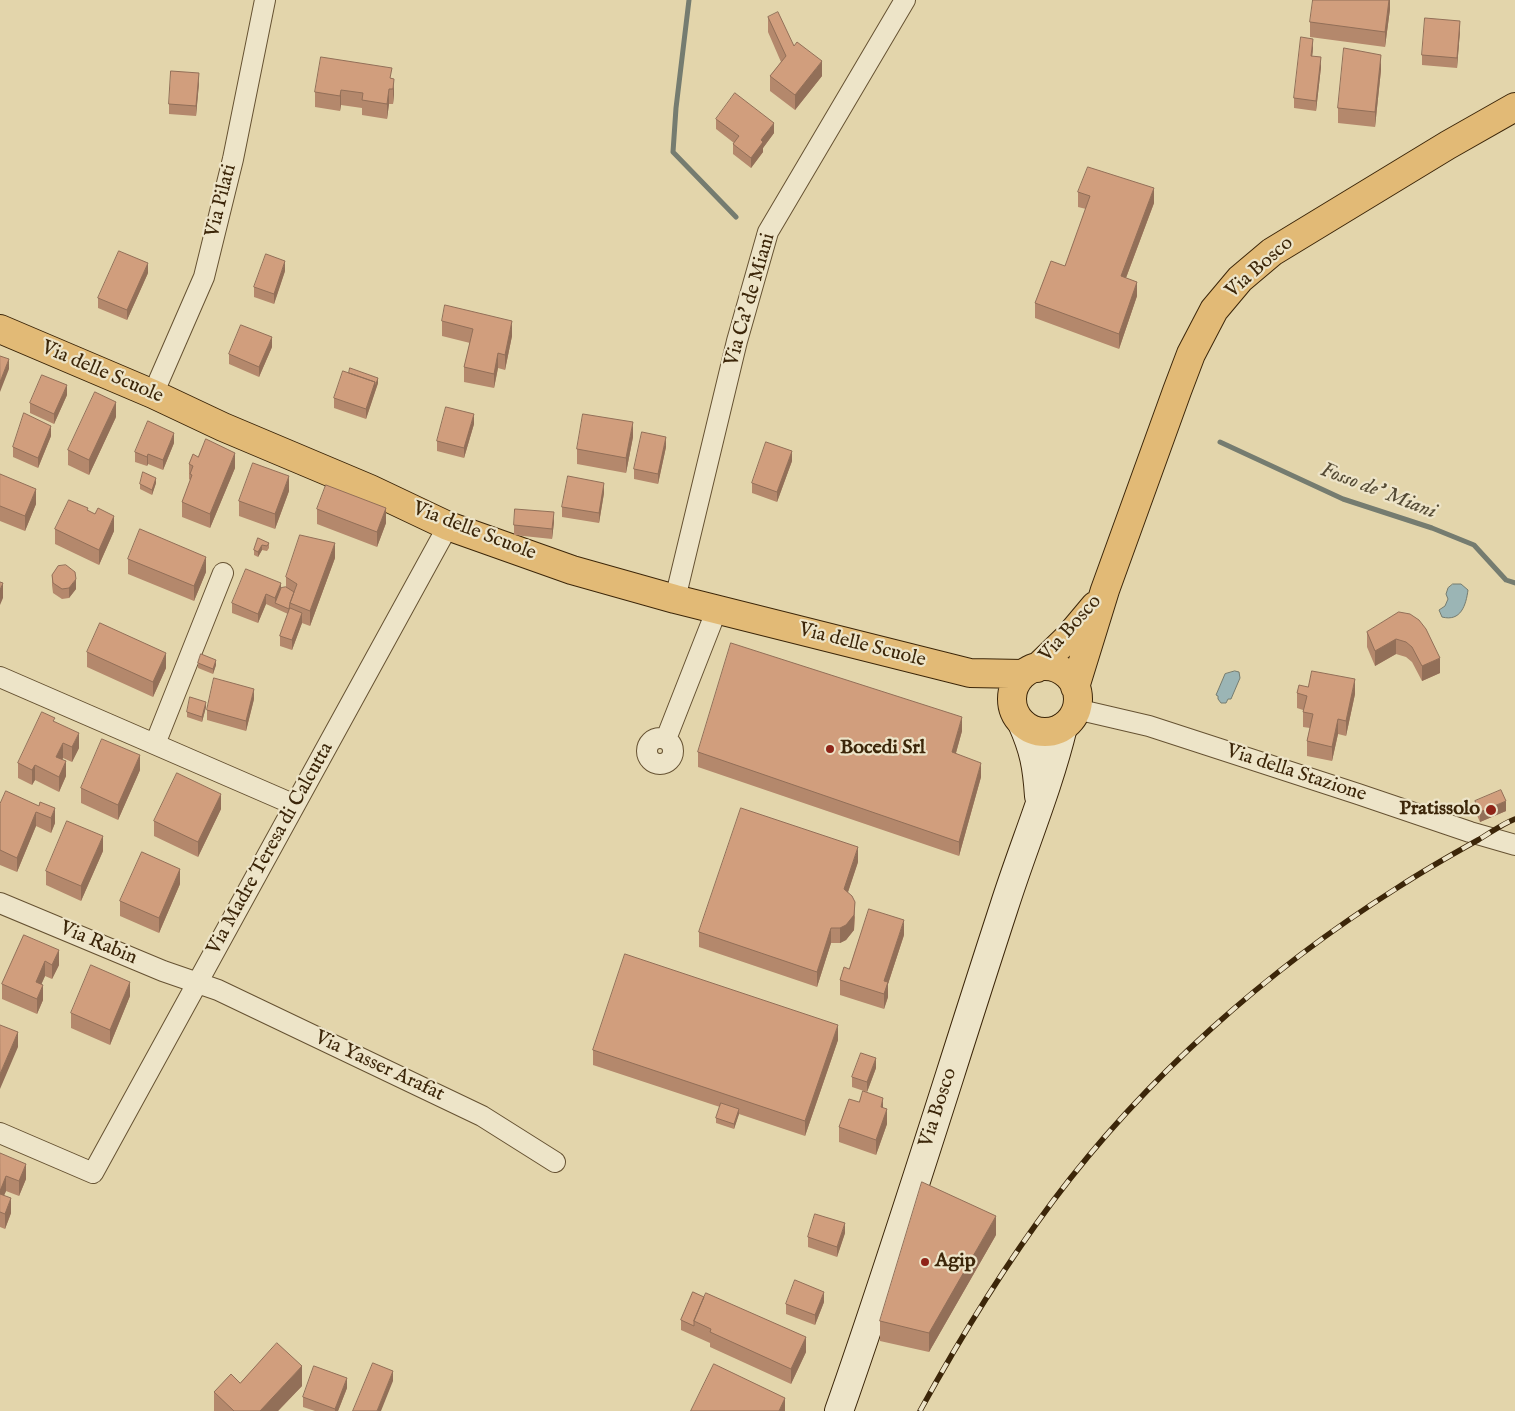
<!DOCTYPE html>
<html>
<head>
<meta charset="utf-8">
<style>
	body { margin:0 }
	canvas { display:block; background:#e3d5ab }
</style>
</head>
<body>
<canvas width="1515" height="1411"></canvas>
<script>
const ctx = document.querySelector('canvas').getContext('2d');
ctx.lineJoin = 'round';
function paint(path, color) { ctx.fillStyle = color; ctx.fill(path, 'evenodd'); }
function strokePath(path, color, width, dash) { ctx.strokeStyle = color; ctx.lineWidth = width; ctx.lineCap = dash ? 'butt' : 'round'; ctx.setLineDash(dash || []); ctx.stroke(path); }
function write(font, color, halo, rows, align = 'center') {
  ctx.font = font + ' "IM FELL English",serif'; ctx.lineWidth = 4.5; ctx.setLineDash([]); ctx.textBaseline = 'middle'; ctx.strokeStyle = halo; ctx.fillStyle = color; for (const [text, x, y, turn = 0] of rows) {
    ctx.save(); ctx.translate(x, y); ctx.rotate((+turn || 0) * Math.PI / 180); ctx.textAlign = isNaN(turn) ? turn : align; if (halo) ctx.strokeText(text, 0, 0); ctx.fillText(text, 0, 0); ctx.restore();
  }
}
const water = new Path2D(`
	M1453,584H1461L1468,590C1466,605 1461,622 1442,617L1439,610L1445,606L1448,599L1446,594L1448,588Z
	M1235,671L1239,672L1240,678L1231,699H1228L1226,703H1221L1218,699V696L1216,695L1225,674Z`);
paint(water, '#9bb5b5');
strokePath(water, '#757c70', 1);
strokePath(new Path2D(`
	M689,0L676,108L673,152L736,217
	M1220,442L1343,499L1432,528L1474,545L1506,580L1515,583`), '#757c70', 5);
const minor = new Path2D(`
	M153,394L204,277L233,159L265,0
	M675,599L737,341L768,232L905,0
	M0,677L295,805
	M1076,709L1149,726L1358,794L1470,832L1515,845
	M647 751a13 13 0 1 1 26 0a13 13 0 1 1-26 0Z
	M666,739L717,609
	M155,744L223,573
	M0,903L163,971L218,990L482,1116L555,1162
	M0,1133L93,1173L448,526`);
const secondary = new Path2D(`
	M1022,723C1034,750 1037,766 1039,796
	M839,1411C898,1244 949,1075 1004,907C1023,847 1048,789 1063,727`);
const primary = new Path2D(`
	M0,329L153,394L223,427L370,489L448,526L572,570L675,599L970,673L1023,674
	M1012 699a33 33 0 1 1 66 0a33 33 0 1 1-66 0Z
	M1037,668L1069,637L1095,606
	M1075,687L1105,590L1177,391L1191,354L1214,310L1240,279L1272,252L1448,145L1515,107`);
strokePath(minor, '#665232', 22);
strokePath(secondary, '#3c2609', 30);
strokePath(primary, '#3c2609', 30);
strokePath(minor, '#ede4c8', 20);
strokePath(secondary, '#ede4c8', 28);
strokePath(primary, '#e2ba76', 28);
const rail = new Path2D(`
	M920,1411C960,1338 1003,1268 1053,1201C1145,1078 1267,970 1397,888C1423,871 1451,855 1478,840C1490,833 1502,824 1515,819`);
strokePath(rail, '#3c2609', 5.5);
strokePath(rail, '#ede4c8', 4, [11]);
paint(new Path2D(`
	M1390,0V9L1385,47L1310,37V22Z
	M768,17L794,46L822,76L795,110L770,91V76L781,62L768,32Z
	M1460,31L1457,68L1422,65V55Z
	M1313,49L1312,56L1321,67L1316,111L1294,108V98Z
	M1381,70L1375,127L1338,123V108Z
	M392,78L394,94L393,104H389L387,119L362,115V108L341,105L340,111L315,107V92Z
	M199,83L196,116L169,114V104Z
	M716,119L774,133L763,148V152L751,168L733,154V144L734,143L716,129Z
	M1078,192L1154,203L1126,278L1137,296L1119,349L1035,318V303L1065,266L1086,209L1078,207Z
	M285,271L274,304L254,297V287Z
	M148,273L127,320L98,308V298Z
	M442,321L512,336L505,370L498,368L494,388L464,382V367L470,343L442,336Z
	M272,347L259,377L229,364V354Z
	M378,383L366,419L334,408V398Z
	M67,395L54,424L30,413V403Z
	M116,417L89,475L68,465V450Z
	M474,424L464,458L437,451V441Z
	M51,436L38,468L13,457V447Z
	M633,437L626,473L577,464V449Z
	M174,443L163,470L148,464L147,466L135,462V452Z
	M666,447L658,484L634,479V469Z
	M198,457L235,468L210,528L182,517V502L190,481V480L189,479V464Z
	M792,461L777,502L752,493V483Z
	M0,474L36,504L25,531L0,521Z
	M156,483L152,495L140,489V484Z
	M289,491L275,529L239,516V501Z
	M604,493L599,523L562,517V507Z
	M317,509L386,523L377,547L317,524Z
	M88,511L95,514L114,531L99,565L55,544V529Z
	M554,522L552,539L514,535V525Z
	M258,538L269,543V548L267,551L262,550L258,557L254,555V550Z
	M335,558L310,626L302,623L292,650L280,646V636L288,614L266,604L258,623L232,613V603L286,587V577Z
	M128,559L206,572L194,601L128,574Z
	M52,575L76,589L69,598L62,599L53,593L52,585Z
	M1399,612L1440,673L1422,681L1412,662L1406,657L1396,654L1375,666L1367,647V632Z
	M87,652L166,668L153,697L87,667Z
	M198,663L216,665L213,674L198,668Z
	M1308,687L1355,694L1346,736L1338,734L1332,761L1307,756V741L1310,728L1303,727V710L1297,708V693Z
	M254,699L246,731L207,720V710Z
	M206,707L202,722L187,717V712Z
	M55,722L79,748L72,762L63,758L62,760L66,776L59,792L35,780L32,785L18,778V763Z
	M962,731L956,753L981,777L959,856L698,767V752Z
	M140,770L118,820L81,803V788Z
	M1475,801L1506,811L1480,822L1475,811Z
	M40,802L55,823L51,833L36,826L17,872L0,865V804L39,806Z
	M221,809L198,857L154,836V821Z
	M103,851L81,901L46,885V871Z
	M858,862L848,892L855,917L854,930L846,940L840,943H831L817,987L699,947V932Z
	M180,884L159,933L120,916V901Z
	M24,935L59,965L52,979L45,976L41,984L43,1000L37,1014L2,999V984Z
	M904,935L888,984V997L884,1009L840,995V980L849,969Z
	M130,996L110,1045L71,1028V1013Z
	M838,1040L805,1136L739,1114L734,1129L716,1123V1118L720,1107L593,1065V1050Z
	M876,1068L867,1092L852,1087V1077Z
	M859,1102L883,1108L887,1124L876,1155L839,1142V1127Z
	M0,1153L26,1179L19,1196L6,1191L4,1195L11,1213L5,1229L0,1227Z
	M845,1233L837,1257L808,1247V1237Z
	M996,1235L929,1352L880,1341V1321Z
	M693,1292L806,1352L791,1384L710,1347V1343L681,1330V1320Z
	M824,1302L815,1325L786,1314V1304Z
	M240,1383L302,1386L278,1411H214V1392Z
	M347,1388L338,1411H315L303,1407V1397Z`), '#b4886c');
paint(new Path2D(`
	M1389,0H1390V9L1385,47V32Z
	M1460,21V31L1457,68V58Z
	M1313,39V49L1311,66V56Z
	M1381,55V70L1375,127V112Z
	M1321,57V67L1316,111V101Z
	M822,61V76L795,110V95Z
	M199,73V83L196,116V106Z
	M394,79V94L393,104V89Z
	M389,89V104L387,119V104Z
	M341,90V105L340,111V96Z
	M774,123V133L763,148V152L751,168V158L761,140Z
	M1154,188V203L1121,291V276Z
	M285,261V271L274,304V294Z
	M148,263V273L127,320V310Z
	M1137,282V296L1119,349V334Z
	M512,321V336L505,370V355Z
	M272,337V347L259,377V367Z
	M498,353V368L494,388V374Z
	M9,359V369L0,392V382Z
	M378,378V383L366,419V409L375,382Z
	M67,385V395L54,424V414Z
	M116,402V417L89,475V460Z
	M474,414V424L464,458V448Z
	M633,422V437L626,473V458Z
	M51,426V436L38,468V458Z
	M174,433V443L163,470V460Z
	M666,437V447L658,484V474Z
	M792,451V461L777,502V492Z
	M235,453V468L210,528V514Z
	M148,454V464L147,466V457Z
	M289,476V491L275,529V514Z
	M156,478V483L152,495V490Z
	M604,483V493L599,523V513Z
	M36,489V504L25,531V516Z
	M386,508V523L377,547V532Z
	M554,512V522L552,539V529Z
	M114,516V531L99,565V550Z
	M335,543V558L310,626V611Z
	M262,545V550L258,557V552Z
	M206,557V572L194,601V586Z
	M76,579V589L69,598V588Z
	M3,583V598L0,605V590Z
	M281,583V593L275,603V598Z
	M266,594V604L258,623V614Z
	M302,613V623L292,650V640Z
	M1396,639V654L1375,666V651Z
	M166,653V668L153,697V682Z
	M1440,658V673L1422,681V666Z
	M216,660V665L213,674V669Z
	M1355,679V694L1346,736V721Z
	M254,689V699L246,731V721Z
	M206,702V707L202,722V717Z
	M962,717V731L952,767V752Z
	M1338,719V734L1332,761V747Z
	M79,733V748L72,762V747Z
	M63,743V758L56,772V757Z
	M140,755V770L118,820V805Z
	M66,761V776L59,792V777Z
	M981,763V777L959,856V842Z
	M35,765V780L32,785V770Z
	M221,794V809L198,857V842Z
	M1506,801V811L1480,822V812Z
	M55,808V823L51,833V818Z
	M36,812V826L17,872V858Z
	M103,836V851L81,901V886Z
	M858,847V862L844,904V889Z
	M180,869V884L159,933V918Z
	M855,902L854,930L846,940L840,943V928Z
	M904,920V935L888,984V997L884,1009V981Z
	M831,928V943L817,987V972Z
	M59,950V965L52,979V965Z
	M45,961V976L36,997V982Z
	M130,982V996L110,1045V1030Z
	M43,985V1000L37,1014V999Z
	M838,1025V1040L805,1136V1121Z
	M18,1032V1047L0,1089V1074Z
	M876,1058V1068L867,1092V1082Z
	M883,1098V1113L881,1107Z
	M739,1109V1114L734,1129V1124Z
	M887,1109V1124L876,1155V1140Z
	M26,1164V1179L19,1196V1181Z
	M6,1176V1191L0,1205V1191Z
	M11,1198V1213L5,1229V1214Z
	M996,1216V1235L929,1352V1333Z
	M845,1223V1233L837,1257V1247Z
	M824,1292V1302L815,1325V1315Z
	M806,1337V1352L791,1384V1369Z
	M302,1366V1386L278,1411H260Z
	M393,1371V1381L381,1411H377Z
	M347,1378V1388L338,1411H335V1409Z
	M785,1398V1411H779Z`), '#926f58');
const building = new Path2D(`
	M1313,0H1389L1385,32L1310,22Z
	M778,12L794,46L797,42L822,61L795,95L770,76L786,56L768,17Z
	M1425,18L1460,21L1457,58L1422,55Z
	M1301,37L1313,39L1311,56L1321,57L1316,101L1294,98Z
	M1344,48L1381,55L1375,112L1338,108Z
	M321,57L392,68L390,78L394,79L393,89H389L387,104L362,100L363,93L341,90L340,96L315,92Z
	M171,71L199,73L196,106L169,104Z
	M735,93L774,123L761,140L763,142L751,158L733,144L739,136L716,119Z
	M1088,167L1154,188L1121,276L1137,282L1119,334L1035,303L1051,261L1065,266L1090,196L1078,192Z
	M119,251L148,263L127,310L98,298Z
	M266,254L285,261L274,294L254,287Z
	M445,305L512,321L505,355L498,353L494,374L464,367L473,329L442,321Z
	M241,325L272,337L259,367L229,354Z
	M0,356L9,359L0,382Z
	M350,368L378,378L375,387V382L349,373Z
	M343,371L375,382L366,409L334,398Z
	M42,375L67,385L54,414L30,403Z
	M95,392L116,402L89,460L68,450Z
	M446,407L474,414L464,448L437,441Z
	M24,413L51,426L38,458L13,447Z
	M583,414L633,422L626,458L577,449Z
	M148,421L174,433L163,460L148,454L147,457L135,452Z
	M642,432L666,437L658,474L634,469Z
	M206,439L235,453L210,514L182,502L192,475L190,474L193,466L189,464L193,454L198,457Z
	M766,442L792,451L777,492L752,483Z
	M253,463L289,476L275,514L239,501Z
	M143,472L156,478L152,490L140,484Z
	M0,474L36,489L25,516L0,506Z
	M568,476L604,483L599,513L562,507Z
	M326,485L386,508L377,532L317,509Z
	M69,500L88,508L87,510L95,514L98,508L114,516L99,550L55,529Z
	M515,509L554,512L552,529L514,525Z
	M140,529L206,557L194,586L128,559Z
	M300,535L335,543L310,611L290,603L297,584L286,577Z
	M258,538L269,543L267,546L262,545L258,552L254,550Z
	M66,565L75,572L76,579L69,588L62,589L53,583L52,575L58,566Z
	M246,569L281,583L275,598L266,594L258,614L232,603Z
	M0,582L3,583L0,590Z
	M286,587L294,592L290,603L289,609L275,603L281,588Z
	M290,608L302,613L292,640L280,636Z
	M1399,612L1410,614L1419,620L1426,629L1440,658L1422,666L1412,647L1406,642L1396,639L1375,651L1367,632Z
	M100,623L166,653L153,682L87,652Z
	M731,643L962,717L952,752L981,763L959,842L698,752Z
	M201,654L216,660L213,669L198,663Z
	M1312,671L1355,679L1346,721L1338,719L1332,747L1307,741L1313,714L1303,712L1307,696L1297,693L1299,685L1308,687Z
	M214,678L254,689L246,721L207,710Z
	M190,697L206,702L202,717L187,712Z
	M42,712L55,718L53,721L79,733L72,747L63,743L56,757L66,761L59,777L35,765L32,770L18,763Z
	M102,739L140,755L118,805L81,788Z
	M177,773L221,794L198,842L154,821Z
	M1501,790L1506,801L1480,812L1475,801Z
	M6,791L39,806L40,802L55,808L51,818L36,812L17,858L0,850V804Z
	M741,808L858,847L844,889L852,896L855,902L854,915L846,925L840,928H831L817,972L699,932Z
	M67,821L103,836L81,886L46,871Z
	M142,852L180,869L159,918L120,901Z
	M869,909L904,920L884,981L888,982L884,994L840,980L844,967L849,969Z
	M24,935L59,950L52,965L45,961L36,982L43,985L37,999L2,984Z
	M625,954L838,1025L805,1121L593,1050Z
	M91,965L130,982L110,1030L71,1013Z
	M0,1025L18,1032L0,1074Z
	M861,1053L876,1058L867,1082L852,1077Z
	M863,1091L883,1098L881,1107L887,1109L876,1140L839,1127L849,1099L859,1102Z
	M721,1103L739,1109L734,1124L716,1118Z
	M0,1153L26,1164L19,1181L6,1176L0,1191Z
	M922,1182L996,1216L929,1333L880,1321Z
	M0,1194L11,1198L5,1214L0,1212Z
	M815,1214L845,1223L837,1247L808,1237Z
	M795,1280L824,1292L815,1315L786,1304Z
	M693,1292L704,1297L694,1321V1326L681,1320Z
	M706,1293L806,1337L791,1369L710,1332L711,1329L694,1321Z
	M277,1343L302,1366L260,1411H234L214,1392L231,1374L240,1383Z
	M373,1363L393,1371L377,1411H353Z
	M714,1364L785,1398L779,1411H691Z
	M314,1366L347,1378L335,1409L303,1397Z`);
paint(building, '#d19e7d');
strokePath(building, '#926f58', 1);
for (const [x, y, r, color] of [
	[830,749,5,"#8f2418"],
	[1491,810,6,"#8f2418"],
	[925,1262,5,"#8f2418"]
]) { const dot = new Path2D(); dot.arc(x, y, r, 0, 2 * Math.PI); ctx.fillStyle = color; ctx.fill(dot); strokePath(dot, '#ede4c8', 2); }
write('20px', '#3c2609', '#ede4c8', [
	["Via Pilati",222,201,-76],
	["Via Bosco",1260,268,-41],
	["Via Ca' de Miani",751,300,-74],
	["Via delle Scuole",102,373,23],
	["Via delle Scuole",474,532,21],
	["Via Bosco",1071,629,-48],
	["Via delle Scuole",862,646,14],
	["Via della Stazione",1296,774,18],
	["Via Madre Teresa di Calcutta",271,849,-61],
	["Via Rabin",98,944,23],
	["Via Yasser Arafat",379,1067,25],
	["Via Bosco",939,1108,-72]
]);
write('bold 20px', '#3c2609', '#ede4c8', [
	["Bocedi Srl",840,749],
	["Pratissolo",1480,810,"right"],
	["Agip",935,1262]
], 'left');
write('italic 21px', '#544a34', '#ede4c8', [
	["Fosso de' Miani",1378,492,21]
]);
</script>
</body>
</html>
